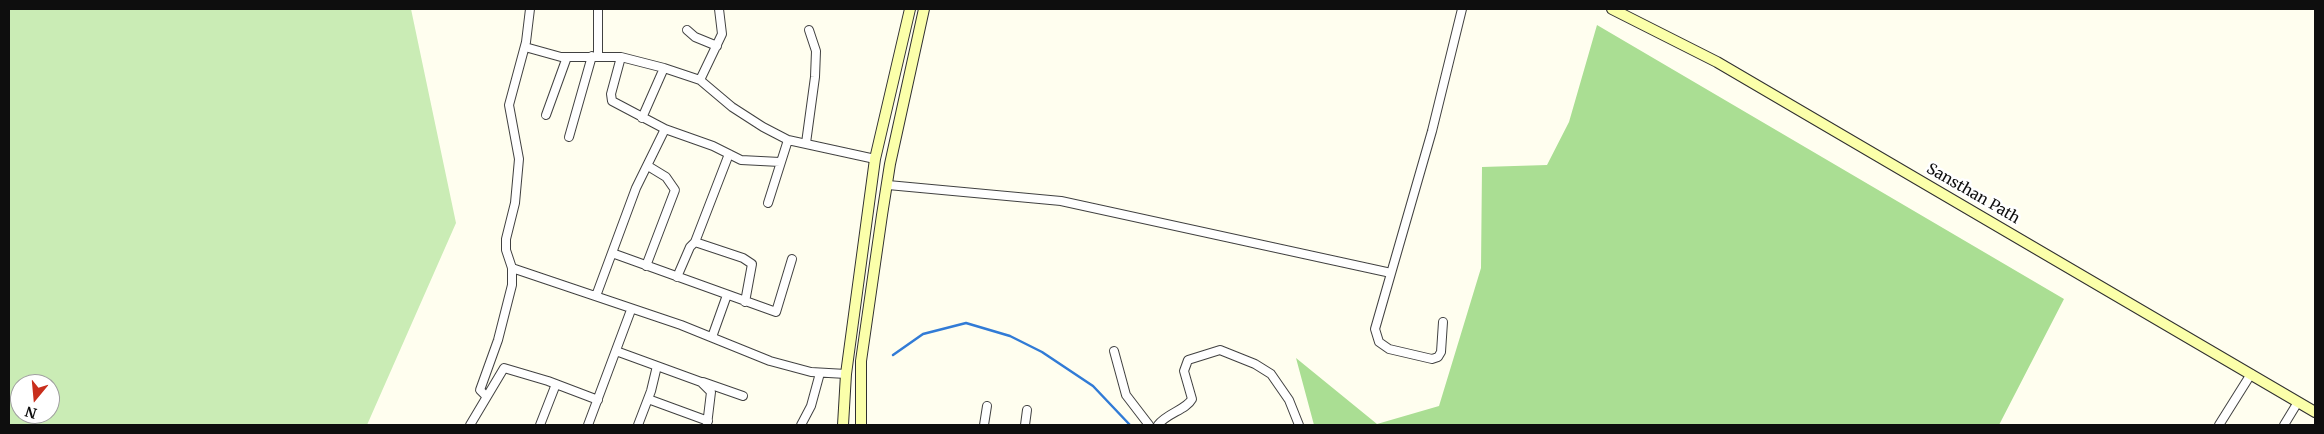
<!DOCTYPE html>
<html>
<head>
<meta charset="utf-8">
<style>
	body { margin:0 }
	#map { position:relative; width:2324px; height:434px; overflow:hidden; background:#fffeef; font-family:Merriweather,serif }
	canvas { display:block }
	.frame { position:absolute; inset:0; border:10px solid #0e0e0e; pointer-events:none }
	.north { position:absolute; left:10px; top:374px; width:50px; height:50px; box-sizing:border-box; background:#fff; border:1px solid #9f9f9f; border-radius:50%; rotate:197deg; font-size:14px; font-weight:700; line-height:20px; text-align:center; color:#0e0e0e }
	.north::after { content:''; display:block; margin:auto; width:18px; height:22px; background:#c82e1c; clip-path:polygon(50% 0,100% 100%,50% 72%,0 100%) }
</style>
</head>
<body>
<div id="map">
<canvas width="2324" height="434"></canvas>
<div class="frame"></div>
<div class="north">N</div>
</div>
<script>
const ctx = document.querySelector('canvas').getContext('2d');
ctx.lineJoin = 'round';
function paint(path, color) { ctx.fillStyle = color; ctx.fill(path, 'evenodd'); }
function strokePath(path, color, width, dash) { ctx.strokeStyle = color; ctx.lineWidth = width; ctx.lineCap = dash ? 'butt' : 'round'; ctx.setLineDash(dash || []); ctx.stroke(path); }
function write(font, color, halo, rows, align = 'center') {
  ctx.font = font + ' Merriweather,serif'; ctx.lineWidth = 5; ctx.setLineDash([]); ctx.textBaseline = 'middle'; ctx.strokeStyle = halo; ctx.fillStyle = color; for (const [text, x, y, turn = 0] of rows) {
    ctx.save(); ctx.translate(x, y); ctx.rotate((+turn || 0) * Math.PI / 180); ctx.textAlign = isNaN(turn) ? turn : align; if (halo) ctx.strokeText(text, 0, 0); ctx.fillText(text, 0, 0); ctx.restore();
  }
}
paint(new Path2D(`
	M9,9H411L456,223L367,425H9ZM20,384H50V414H20Z`), '#caecb5');
paint(new Path2D(`
	M1597,25L2064,299L1999,425H1314L1296,358L1377,424L1439,406L1481,268L1482,167L1547,165L1569,122Z`), '#aade93');
strokePath(new Path2D(`
	M893,355L923,334L966,323L1010,336L1042,352L1093,386L1130,425`), '#317bd6', 2.5);
const street = new Path2D(`
	M598,9V56
	M687,30L695,37L717,46
	M525,47L561,57H621L664,68L700,80L732,107L763,127L788,140L875,159
	M621,57L611,94L612,101L665,129L713,146L741,160L780,162
	M700,80L722,34L719,9
	M546,115L567,57
	M642,118L664,68
	M569,137L592,56
	M806,143L815,77L816,51L809,30
	M888,185L1061,201L1391,273
	M768,203L788,140
	M695,242L729,154
	M612,253L776,312L792,259
	M646,266L675,190L666,177L648,166
	M512,268L681,325L770,361L811,372L846,374
	M677,277L690,247L695,242L743,258L752,264L745,302
	M596,296L636,188L665,129
	M1443,322L1441,352L1438,357L1432,359L1389,349L1379,342L1375,329L1432,131L1462,9
	M712,337L727,295
	M616,351L701,382L711,392L707,425
	M1114,351L1126,395L1149,425
	M703,382L743,396
	M486,396L480,390L498,340L512,285V268L506,250V239L515,203L519,159L509,105L526,42L530,9
	M648,399L708,421
	M470,425L504,368L548,381L598,400
	M540,425L556,384
	M588,425L631,310
	M638,425L651,391L657,366
	M801,425L811,406L820,373
	M984,425L987,406
	M1025,425L1027,410
	M1158,425C1167,413 1186,410 1192,399L1184,371L1188,360L1220,350L1255,364L1271,374L1289,400L1299,425
	M2219,425L2251,374
	M2284,425L2298,402`);
const secondary = new Path2D(`
	M1612,9L1717,62L2315,412
	M843,425L846,374L875,159L910,9
	M861,425V361L882,215L890,164L924,9`);
strokePath(street, '#414141', 10);
strokePath(secondary, '#303030', 12);
strokePath(street, '#fff', 8);
strokePath(secondary, '#fbffaa', 10);
write('15px', '#0e0e0e', '#fff', [
	["Sansthan Path",1973,194,30]
]);
</script>
</body>
</html>
